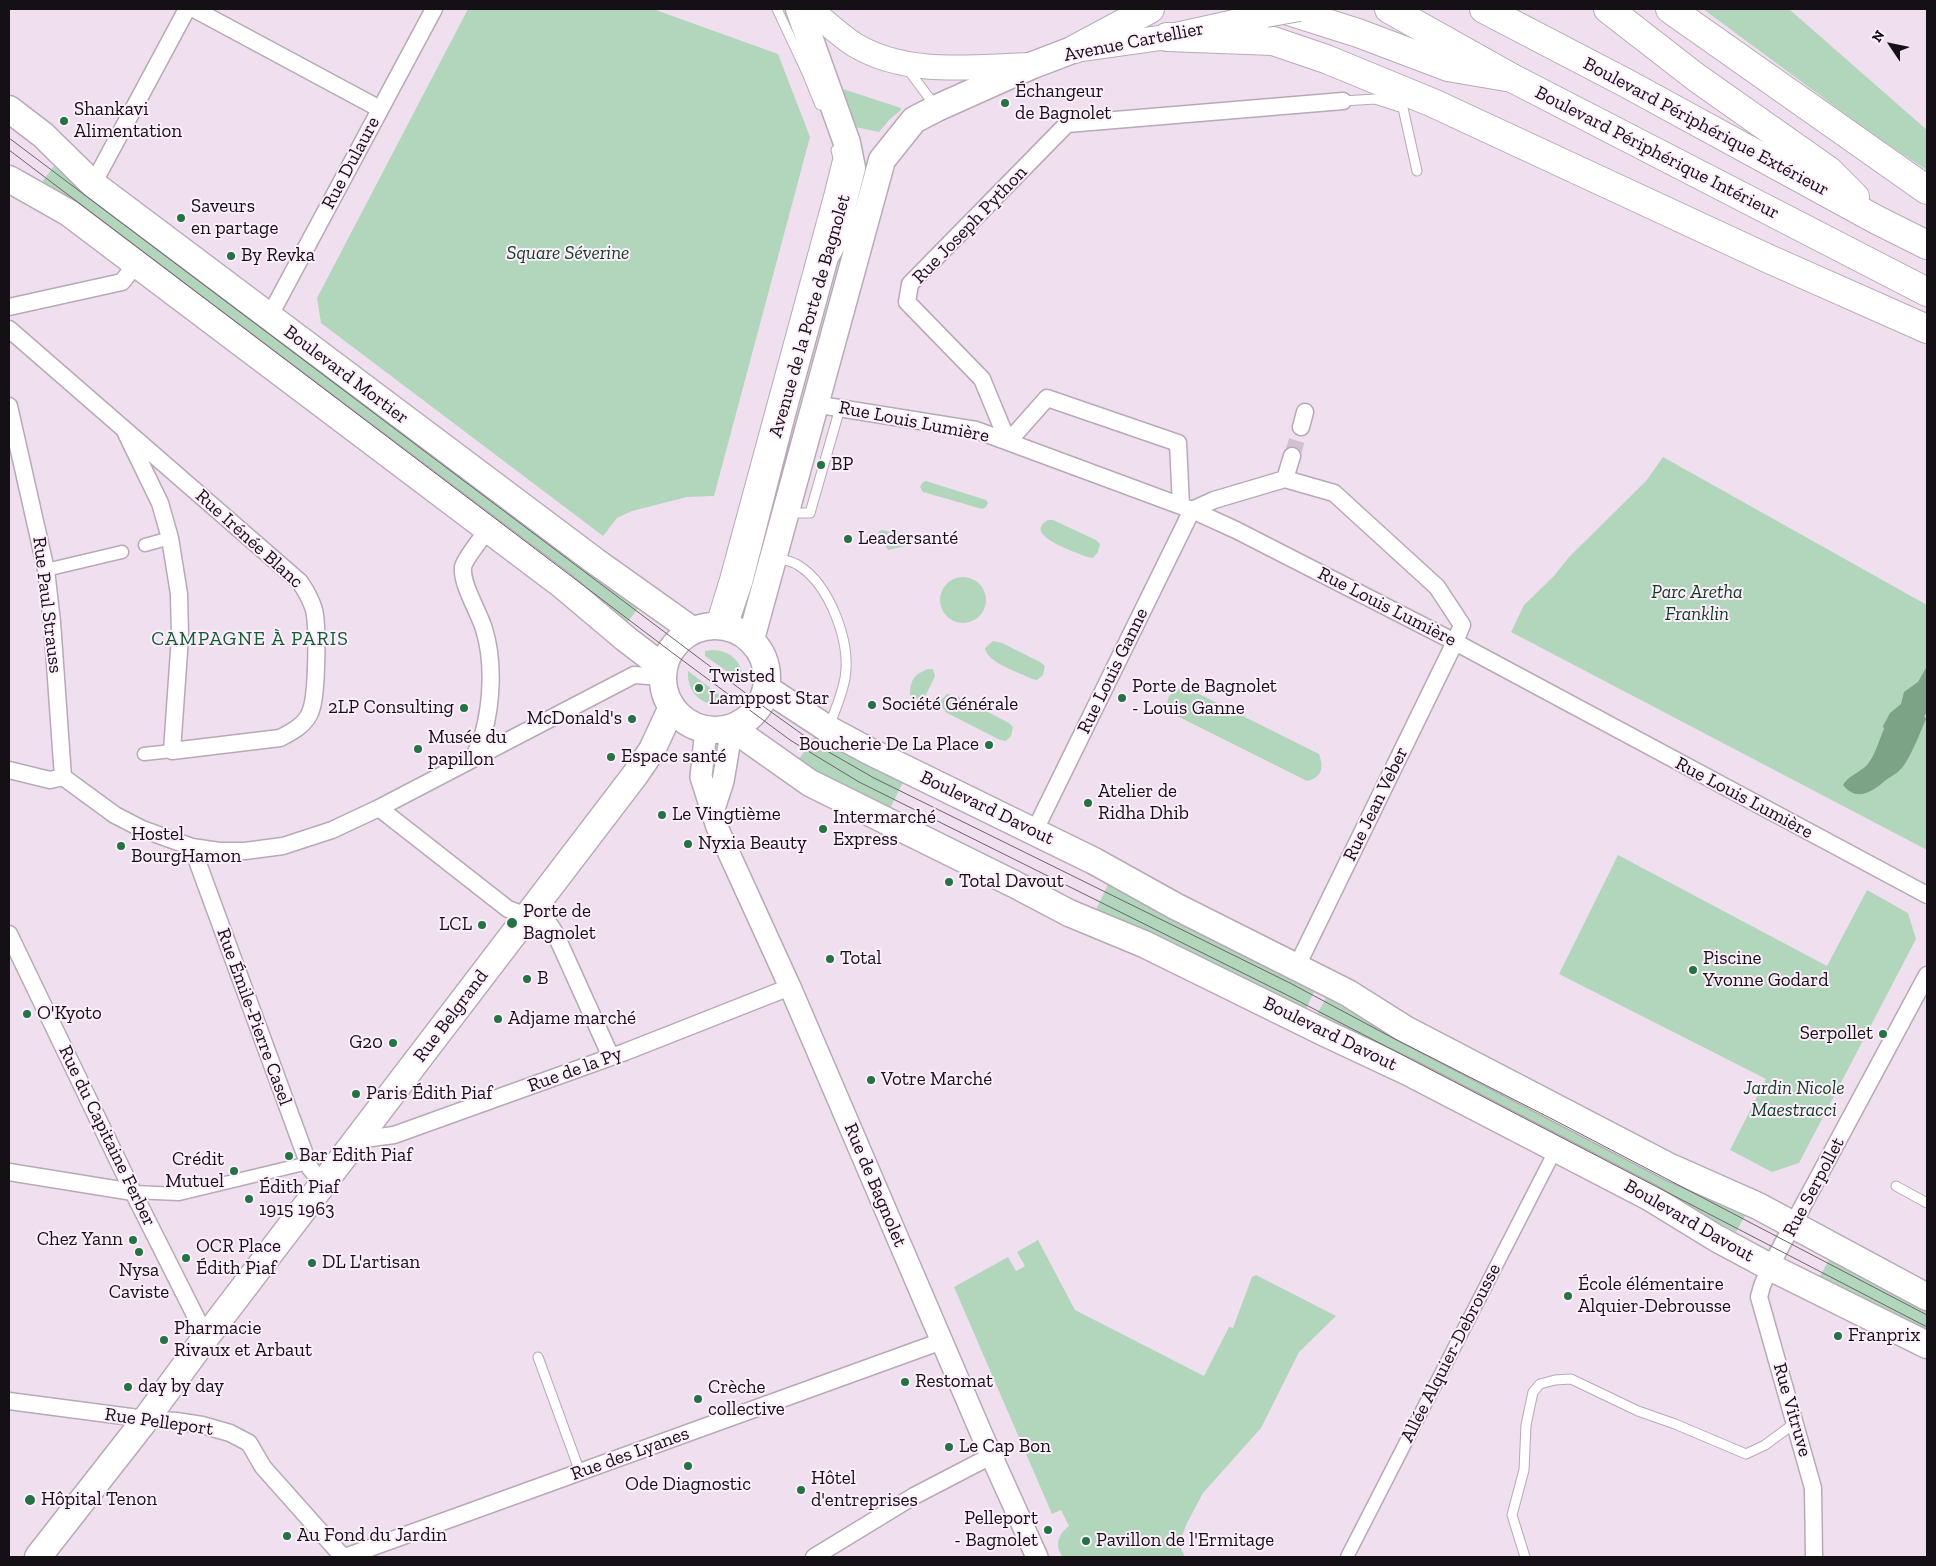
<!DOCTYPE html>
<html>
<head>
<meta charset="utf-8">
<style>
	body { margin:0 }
	#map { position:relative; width:1936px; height:1566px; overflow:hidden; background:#f0e0ef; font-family:"Zilla Slab",serif }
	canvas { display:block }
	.frame { position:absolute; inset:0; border:10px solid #151015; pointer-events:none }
	.north { position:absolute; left:1866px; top:20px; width:50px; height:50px; -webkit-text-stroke:4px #fdeefc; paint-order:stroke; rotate:304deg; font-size:14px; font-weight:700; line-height:20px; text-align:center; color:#151015 }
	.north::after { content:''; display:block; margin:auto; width:18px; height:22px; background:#151015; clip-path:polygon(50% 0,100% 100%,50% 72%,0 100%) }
</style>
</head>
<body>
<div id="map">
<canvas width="1936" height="1566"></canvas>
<div class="frame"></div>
<div class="north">N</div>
</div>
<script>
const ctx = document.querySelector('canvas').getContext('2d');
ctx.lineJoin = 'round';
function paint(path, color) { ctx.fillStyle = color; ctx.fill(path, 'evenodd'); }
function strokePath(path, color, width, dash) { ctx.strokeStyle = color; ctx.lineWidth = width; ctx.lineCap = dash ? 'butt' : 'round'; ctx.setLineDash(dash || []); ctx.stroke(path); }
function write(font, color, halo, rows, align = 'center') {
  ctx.font = font + ' "Zilla Slab",serif'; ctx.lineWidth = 4; ctx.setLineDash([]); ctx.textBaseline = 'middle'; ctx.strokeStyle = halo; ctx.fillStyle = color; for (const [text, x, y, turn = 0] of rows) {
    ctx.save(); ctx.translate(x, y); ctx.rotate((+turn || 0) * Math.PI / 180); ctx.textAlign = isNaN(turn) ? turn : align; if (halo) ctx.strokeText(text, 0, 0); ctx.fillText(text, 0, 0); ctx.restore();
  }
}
paint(new Path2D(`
	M468,9H653L778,54L810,137L714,496L687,497L632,511L617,518L603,536L321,323L317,298Z
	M1703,9H1789L1927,130V170L1879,139Z
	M840,88L901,108V110L890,119L879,132L855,127Z
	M54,166L639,607L627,623L42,182Z
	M1663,457L1927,605V850L1511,632L1524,605L1554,576L1569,557L1646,481Z
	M926,481L986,500L988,503L986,507L982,509L923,492L920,487L923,482Z
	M1048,520H1053L1096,540L1100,544L1098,552L1093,558L1087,557C1076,552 1021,535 1048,520Z
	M883,530L907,537L910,540L909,545L888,550L878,535L879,531Z
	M940 600a23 23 0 1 1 46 0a23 23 0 1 1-46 0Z
	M993,641L1002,643L1040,662L1045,666L1043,675L1037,680L1032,679C1020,673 986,662 985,648Z
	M712,650C730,650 745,663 742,682L705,656V651Z
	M928,669H933L935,676L924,699H915L910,695C910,679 915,674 928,669Z
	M688,671L725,699V702C704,710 686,692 688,671Z
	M1185,687L1319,754C1324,767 1322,778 1307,781L1171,713C1163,700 1170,689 1185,687Z
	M947,694L957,696L1009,723L1013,727L1011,736L1006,741L1000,740L947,713L941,706L940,701Z
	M816,734L905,778L888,813L797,762Z
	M1618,855L1827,966L1867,890L1908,913L1916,939L1799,1163L1772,1172L1730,1150L1766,1079L1559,974Z
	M1110,880L1303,980L1300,985L1314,992L1306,1009L1292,1002L1289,1006L1094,914Z
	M1326,998L1745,1216L1736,1232L1317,1014Z
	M1038,1240L1075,1310L1204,1376L1229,1327L1233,1328L1252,1277L1256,1275L1336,1316L1299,1352L1261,1428L1203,1493L1187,1523L1179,1544L1185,1557H1063C1054,1546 1058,1534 1069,1526L1061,1510L1052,1514L954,1287L1008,1257L1016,1271L1025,1266L1017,1252Z
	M1829,1260L1841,1267L1844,1263L1927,1308V1336L1831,1287L1833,1283L1820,1276Z`), '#b2d6bb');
paint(new Path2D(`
	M1927,666V713L1924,716L1926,719C1920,733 1914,749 1906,762C1901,771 1895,774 1886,780C1873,791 1857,803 1843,785C1848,776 1859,773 1867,765C1875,756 1879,740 1884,729L1883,726L1890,713L1901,704L1904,692L1918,682Z`), '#7ca386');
strokePath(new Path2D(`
	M1292,456L1301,427`), '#cfc1ce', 16, [16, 8]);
const service = new Path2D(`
	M777,9L807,73L820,105
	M906,67L936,107
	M1343,101L1375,99L1403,108L1417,171
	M787,513H810L840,408
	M776,557C783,560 792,561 798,565C830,585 851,642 845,678C842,695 835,711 829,726
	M710,626L725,577L829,194L838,158L836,150
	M1896,1186L1927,1203
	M538,1357L580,1472
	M1525,1557L1512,1515L1524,1470L1526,1425L1533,1392L1540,1384L1555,1380L1571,1379L1638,1411L1675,1424L1746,1454L1765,1445L1795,1423`);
const pedestrian = new Path2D(`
	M145,545L170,538
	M46,570L122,552
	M144,754L172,751
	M133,1192L179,1194L308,1163
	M1347,1557L1556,1149`);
const minor = new Path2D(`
	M194,9L380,109
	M93,184L187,9
	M9,307L122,282L136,264
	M269,317L434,9
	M9,329L300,582C306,591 311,599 314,610C318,626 317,694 311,710C307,724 292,732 280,738L172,751L180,637L179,594L170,538L160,503L124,429
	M814,404L976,430L1192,510L1236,530L1455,642L1927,895
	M9,406L46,570L52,622L63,777
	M1301,427L1305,412
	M1285,479L1292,456
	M1181,506L1178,443L1047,398L1008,442L982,379L907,302L910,284L1067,124L1343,101
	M1192,510L1214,500L1285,479L1334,493L1437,587L1462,625L1455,642L1297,966
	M473,759C476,751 481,743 483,735C492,702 494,661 484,629C479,612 461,584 463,567C465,558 482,538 488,529
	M9,770L50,780L63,777
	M63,777L115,815L142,829L192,847L219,851H245L283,846L332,830L379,808L634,675L663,677
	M379,808L508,909L550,925L555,933L611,1057
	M1034,832L1192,510
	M192,847L310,1168L323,1184
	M9,934L133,1192L206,1337
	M356,1140L394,1135L625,1052L790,987
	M9,1172L133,1192
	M9,1401L146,1419L176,1421L202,1425L230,1433L249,1443L263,1467L343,1557
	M345,1557L942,1341
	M814,1557L914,1496L991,1456
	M1814,1557L1813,1488L1759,1297L1762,1286L1770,1267L1927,975`);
const tertiary = new Path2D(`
	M706,729L701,777L717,827L790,987L982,1435L1037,1557
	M713,812L723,781L732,728`);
const secondary = new Path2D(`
	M810,9C824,20 839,35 855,45C907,76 971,67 1029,65
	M1081,49L1167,37L1266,15`);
const primary = new Path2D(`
	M9,109L43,135L93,184L595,561L692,630
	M9,179L69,213L562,585L626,639L664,668
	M663 678a52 52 0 1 1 104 0a52 52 0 1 1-104 0Z
	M724,626L739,582L782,414L825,257L833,243L852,168L847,143L799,9
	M751,639L882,160L914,120L937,108L1033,65L1075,49
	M767,689L828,729L869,751L1094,861L1175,906L1348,993L1405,1029L1670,1167L1758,1206L1927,1297
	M732,728L810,783L1014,884L1069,913L1144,944L1325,1033L1408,1072L1649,1197L1716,1238L1770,1267L1927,1345
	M38,1557L146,1419L206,1337L635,775L652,750L672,707`);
const trunk = new Path2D(`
	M1389,9L1512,78L1927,292
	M1484,9L1626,83L1877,220L1927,245
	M1608,9L1697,78L1829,171L1855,197
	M1167,37L1273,41L1326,59L1433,103L1769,259L1927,329`);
const motorway = new Path2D(`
	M1282,9L1358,33L1448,67L1512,78
	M1670,9L1927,190
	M1075,49L1150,9`);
strokePath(service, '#b8a9b7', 11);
strokePath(pedestrian, '#b8a9b7', 15);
strokePath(minor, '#b8a9b7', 19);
strokePath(tertiary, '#b8a9b7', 24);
strokePath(secondary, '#b8a9b7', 26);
strokePath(primary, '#b8a9b7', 29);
strokePath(trunk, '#b8a9b7', 30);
strokePath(motorway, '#b8a9b7', 30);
strokePath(service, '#fff', 9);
strokePath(pedestrian, '#fff', 12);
strokePath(minor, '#fff', 16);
strokePath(tertiary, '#fff', 21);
strokePath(secondary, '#fff', 24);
strokePath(primary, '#fff', 26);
strokePath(trunk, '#fff', 28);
strokePath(motorway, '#fff', 28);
strokePath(new Path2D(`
	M9,138L760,704L820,747L874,778L1290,983L1393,1038L1554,1120L1927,1315
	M9,150L670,651L790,740L859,782L1285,994L1927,1327`), '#6c636c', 1);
const secondaryBridge = new Path2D(`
	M1266,15L1299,9`);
strokePath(secondaryBridge, '#b8a9b7', 26, []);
strokePath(secondaryBridge, '#fff', 24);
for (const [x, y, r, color] of [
	[1005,103,5,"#257342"],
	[64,121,5,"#257342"],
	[181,218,5,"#257342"],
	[231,256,5,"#257342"],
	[821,465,5,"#257342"],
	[848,539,5,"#257342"],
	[699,688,5,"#257342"],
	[1122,698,5,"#257342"],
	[872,705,5,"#257342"],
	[464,708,5,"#257342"],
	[632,719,5,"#257342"],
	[989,745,5,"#257342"],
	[418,749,5,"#257342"],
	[611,757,5,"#257342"],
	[1088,803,5,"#257342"],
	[662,815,5,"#257342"],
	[823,829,5,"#257342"],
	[688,844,5,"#257342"],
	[121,846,5,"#257342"],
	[949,882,5,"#257342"],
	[512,923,6,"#257342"],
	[482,925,5,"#257342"],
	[830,959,5,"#257342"],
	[1693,970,5,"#257342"],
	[527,979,5,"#257342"],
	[27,1014,5,"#257342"],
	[498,1019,5,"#257342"],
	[1883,1034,5,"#257342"],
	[393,1043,5,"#257342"],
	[871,1080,5,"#257342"],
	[356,1094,5,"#257342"],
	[289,1156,5,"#257342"],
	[234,1171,5,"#257342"],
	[249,1199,5,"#257342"],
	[133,1240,5,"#257342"],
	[139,1252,5,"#257342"],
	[186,1258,5,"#257342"],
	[312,1263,5,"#257342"],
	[1568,1296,5,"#257342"],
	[1838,1336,5,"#257342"],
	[164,1340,5,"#257342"],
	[905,1382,5,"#257342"],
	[128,1387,5,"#257342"],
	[698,1399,5,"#257342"],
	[949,1447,5,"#257342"],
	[688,1466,5,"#257342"],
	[801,1490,5,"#257342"],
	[30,1500,6,"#257342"],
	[1048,1530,5,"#257342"],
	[287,1536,5,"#257342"],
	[1086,1541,5,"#257342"]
]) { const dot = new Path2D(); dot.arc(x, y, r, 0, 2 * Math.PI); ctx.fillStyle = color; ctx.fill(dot); strokePath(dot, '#fdeefc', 2); }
write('19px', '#151015', '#fdeefc', [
	["Avenue Cartellier",1134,42,-11],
	["Boulevard Périphérique Extérieur",1706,127,28],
	["Boulevard Périphérique Intérieur",1657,153,27],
	["Rue Dulaure",351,163,-62],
	["Rue Joseph Python",970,225,-46],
	["Avenue de la Porte de Bagnolet",810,316,-74],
	["Boulevard Mortier",346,375,37],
	["Rue Louis Lumière",914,422,11],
	["Rue Irénée Blanc",249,539,42],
	["Rue Paul Strauss",47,605,83],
	["Rue Louis Lumière",1387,607,27],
	["Rue Louis Ganne",1113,671,-64],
	["Rue Louis Lumière",1744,798,28],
	["Rue Jean Veber",1376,804,-64],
	["Boulevard Davout",987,808,26],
	["Rue Belgrand",451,1016,-53],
	["Rue Émile-Pierre Casel",254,1017,70],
	["Boulevard Davout",1330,1034,26],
	["Rue de la Py",575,1070,-20],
	["Rue du Capitaine Ferber",107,1136,64],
	["Rue de Bagnolet",875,1185,67],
	["Rue Serpollet",1814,1187,-62],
	["Boulevard Davout",1689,1221,30],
	["Allée Alquier-Debrousse",1451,1353,-63],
	["Rue Vitruve",1792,1410,74],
	["Rue Pelleport",159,1422,8],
	["Rue des Lyanes",630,1454,-20]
]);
write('19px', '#151015', '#fdeefc', [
	["Échangeur",1015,92],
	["de Bagnolet",1015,114],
	["Shankavi",74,110],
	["Alimentation",74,132],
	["Saveurs",191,207],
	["en partage",191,229],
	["By Revka",241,256],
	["BP",831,465],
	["Leadersanté",858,539],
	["Twisted",709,677],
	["Lamppost Star",709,699],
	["Porte de Bagnolet",1132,687],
	["- Louis Ganne",1132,709],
	["Société Générale",882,705],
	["2LP Consulting",454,708,"right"],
	["McDonald's",622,719,"right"],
	["Musée du",428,738],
	["papillon",428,760],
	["Boucherie De La Place",979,745,"right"],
	["Espace santé",621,757],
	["Atelier de",1098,792],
	["Ridha Dhib",1098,814],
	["Le Vingtième",672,815],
	["Intermarché",833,818],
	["Express",833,840],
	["Hostel",131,835],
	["BourgHamon",131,857],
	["Nyxia Beauty",698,844],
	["Total Davout",959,882],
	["Porte de",523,912],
	["Bagnolet",523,934],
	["LCL",472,925,"right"],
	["Total",840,959],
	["Piscine",1703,959],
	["Yvonne Godard",1703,981],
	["B",537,979],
	["O'Kyoto",37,1014],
	["Adjame marché",508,1019],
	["Serpollet",1873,1034,"right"],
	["G20",383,1043,"right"],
	["Votre Marché",881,1080],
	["Paris Édith Piaf",366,1094],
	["Bar Edith Piaf",299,1156],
	["Crédit",224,1160,"right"],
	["Mutuel",224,1182,"right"],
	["Édith Piaf",259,1188],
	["1915 1963",259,1210],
	["Chez Yann",123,1240,"right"],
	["OCR Place",196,1247],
	["Édith Piaf",196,1269],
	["DL L'artisan",322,1263],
	["Nysa",139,1271,"center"],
	["Caviste",139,1293,"center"],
	["École élémentaire",1578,1285],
	["Alquier-Debrousse",1578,1307],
	["Pharmacie",174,1329],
	["Rivaux et Arbaut",174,1351],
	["Franprix",1848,1336],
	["Restomat",915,1382],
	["day by day",138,1387],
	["Crèche",708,1388],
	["collective",708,1410],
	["Le Cap Bon",959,1447],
	["Hôtel",811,1479],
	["d'entreprises",811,1501],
	["Ode Diagnostic",688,1485,"center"],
	["Hôpital Tenon",41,1500],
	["Pelleport",1038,1519,"right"],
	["- Bagnolet",1038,1541,"right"],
	["Au Fond du Jardin",297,1536],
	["Pavillon de l'Ermitage",1096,1541]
], 'left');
write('italic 19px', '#0e3d20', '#fdeefc', [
	["Square Séverine",568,254],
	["Parc Aretha",1697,593],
	["Franklin",1697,615],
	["Jardin Nicole",1794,1089],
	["Maestracci",1794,1111]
]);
ctx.letterSpacing = '1px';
write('20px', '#115c30', '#fdeefc', [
	["CAMPAGNE À PARIS",250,639]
]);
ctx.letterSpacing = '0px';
</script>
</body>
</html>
